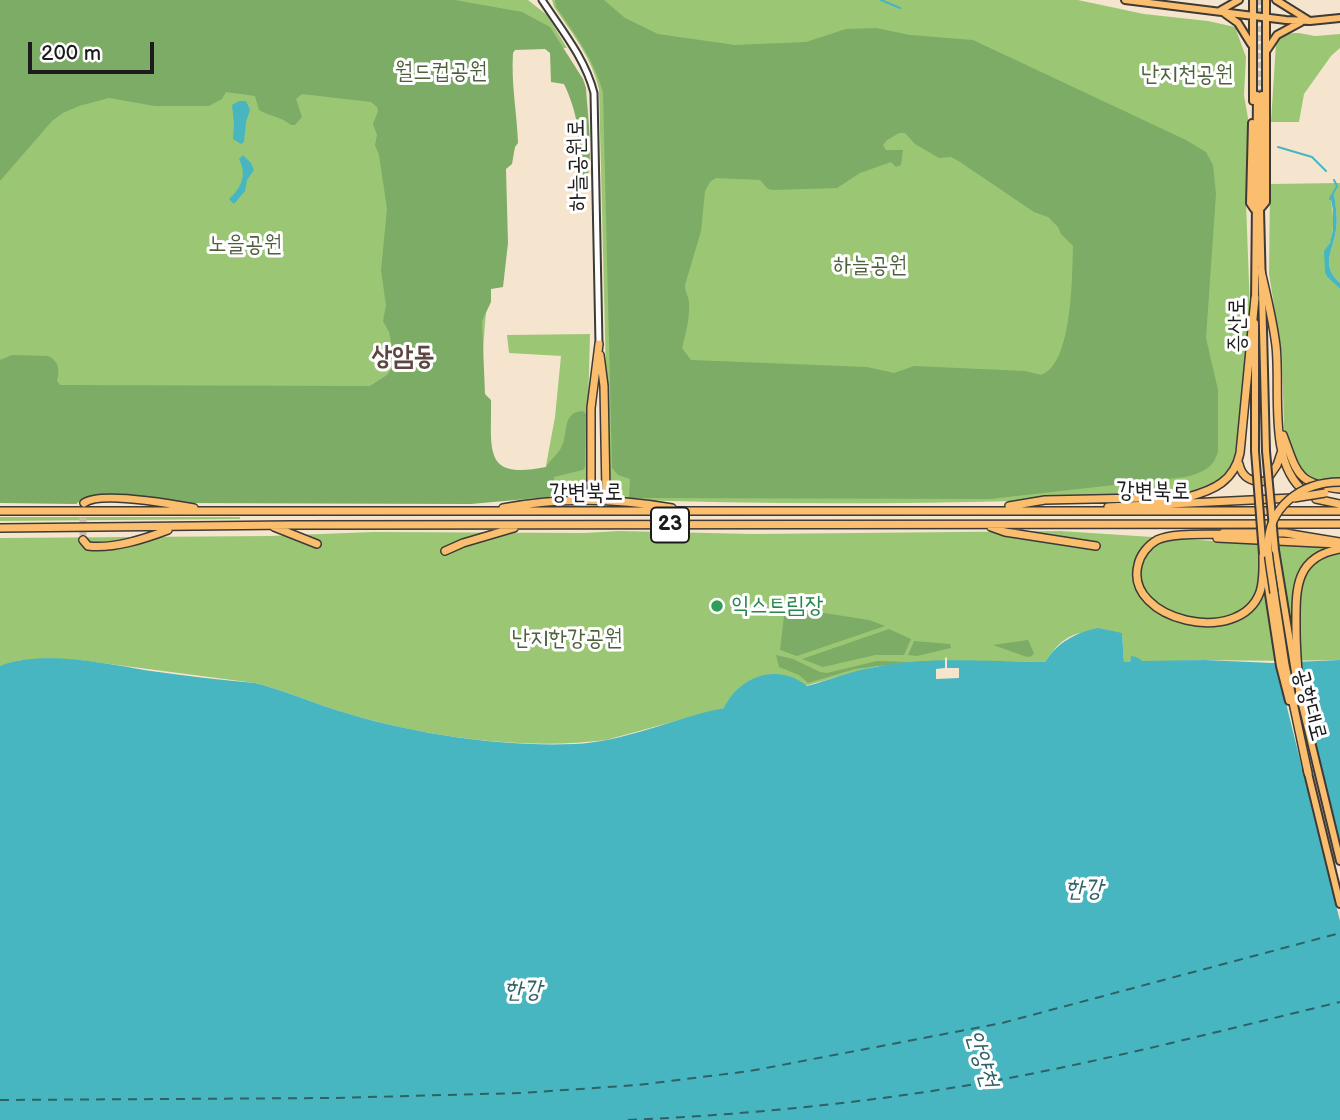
<!DOCTYPE html>
<html>
<head>
<meta charset="utf-8">
<style>
	body { margin:0 }
	#map { position:relative; width:1340px; height:1120px; overflow:hidden; background:#f6e5ce; font-family:"Balsamiq Sans",sans-serif }
	canvas { display:block }
	.scale { position:absolute; left:28px; top:42px; width:126px; height:32px; box-sizing:border-box; border:4px solid #1c1c1c; border-top:0; padding-left:9px; font-size:21px; line-height:24px; white-space:nowrap; color:#1c1c1c; -webkit-text-stroke:5px #fff; paint-order:stroke }
</style>
</head>
<body>
<div id="map">
<canvas width="1340" height="1120"></canvas>
<div class="scale">200 m</div>
</div>
<script>
const ctx = document.querySelector('canvas').getContext('2d');
ctx.lineJoin = 'round';
function paint(path, color) { ctx.fillStyle = color; ctx.fill(path, 'evenodd'); }
function strokePath(path, color, width, dash) { ctx.strokeStyle = color; ctx.lineWidth = width; ctx.lineCap = dash ? 'butt' : 'round'; ctx.setLineDash(dash || []); ctx.stroke(path); }
function write(font, color, halo, rows, align = 'center') {
  ctx.font = font + ' "Balsamiq Sans","Poor Story",sans-serif'; ctx.lineWidth = 6; ctx.setLineDash([]); ctx.textBaseline = 'middle'; ctx.strokeStyle = halo; ctx.fillStyle = color; for (const [text, x, y, turn = 0] of rows) {
    ctx.save(); ctx.translate(x, y); ctx.rotate((+turn || 0) * Math.PI / 180); ctx.textAlign = isNaN(turn) ? turn : align; if (halo) ctx.strokeText(text, 0, 0); ctx.fillText(text, 0, 0); ctx.restore();
  }
}
paint(new Path2D(`
	M0,0H528L547,15L567,48H511C505,114 499,179 493,244C487,315 470,403 500,470L545,471L555,417L561,356L509,353L507,335L590,334L586,486L582,491L295,492L0,483Z
	M552,0H1078L1144,14L1208,21L1235,27L1246,57L1244,95L1249,124L1246,202L1250,310L1239,445L1236,461L1219,484L1197,495C1002,503 808,507 614,499L609,496L599,89C592,58 572,33 554,7Z
	M1299,33L1315,36L1340,34V48L1331,56L1304,94L1299,122H1271L1276,43C1281,33 1289,33 1299,33Z
	M1340,183V283C1320,264 1333,252 1336,230C1338,218 1336,208 1334,196L1330,195C1332,206 1334,217 1333,228C1332,246 1322,259 1327,277L1340,289V480L1318,482L1303,475L1291,455L1284,428L1282,356L1269,274L1270,184Z
	M0,517H240V519L0,521Z
	M619,531L753,534L1060,531L1245,543L1340,546V660C1295,661 1251,661 1206,660C1181,660 1155,664 1130,659V662H1124L1122,635C1085,630 1068,627 1045,662L945,661L878,666L606,740C522,751 417,736 336,710C308,701 283,690 255,683L79,660H21L0,666V538L269,536L373,532L584,533Z`), '#9bc774');
paint(new Path2D(`
	M0,0H455L522,12L550,27L583,79L586,88C587,108 596,174 583,187L577,183C580,144 581,120 564,84L551,82L550,53L545,49L515,50L513,53C511,85 517,112 518,143L515,147L512,164L506,169L508,243L503,287L491,289V302L482,321L485,394L491,400C492,450 482,480 546,467C550,460 557,455 561,448C569,434 561,412 583,411L586,414L585,467L583,470L554,477V494L549,497L471,504L176,503L108,500L80,501L76,504L0,503V360L12,355L48,356C59,361 60,370 57,381L60,385L370,386L387,375L393,366L394,357L389,332L383,321L386,305L381,270L387,209L379,155L375,145L377,135L373,124L378,111L377,107L371,102L302,94L296,99L302,117L295,125H291C280,116 271,117 259,110L255,96L226,92L222,99L209,106H155L109,98L79,106L63,113L52,121L0,181Z
	M555,0H604L625,18L658,34L735,45L806,42L846,29L876,28L910,35L973,40L1186,140L1206,152L1213,165L1216,194L1206,338L1218,390V451C1214,468 1202,473 1185,477L990,499L629,498L630,479L618,475L612,468L603,92C594,60 575,34 556,7ZM899,133H905L915,144L939,158L951,157L960,162L1034,212L1048,217L1058,227L1061,234L1073,246C1072,274 1073,364 1041,375L1025,371L914,366L894,373L867,367L691,360L682,348C686,333 690,318 689,302C688,295 685,292 685,285L701,231L705,191L710,182L716,178L760,180L768,189L773,190L837,188L860,173L891,162L896,167L901,165L903,150H886L883,145L887,140Z
	M824,613L869,620L885,626L797,656L780,650L784,616Z
	M889,629L911,639L904,655H875L823,667L802,659Z
	M1028,640L1034,653L1032,656L1027,657L993,645Z
	M914,641L950,644L951,648L917,656L908,655Z
	M776,655L793,659L820,672L827,673L877,661L909,662L855,669L808,683L799,675L779,667Z`), '#7cac66');
paint(new Path2D(`
	M239,101H246L250,110L246,122L244,142L241,144L233,139L234,123L232,105Z
	M243,155L251,163L254,170L247,180L245,191L234,204L229,199C242,187 247,175 239,159Z
	M1330,195H1334C1336,207 1338,218 1336,230C1333,252 1320,264 1340,283V289L1327,277L1325,272L1324,251L1330,243L1333,230V210Z
	M1098,628L1122,633L1124,662H1130L1131,656L1136,657L1143,661L1204,660L1272,663L1340,660V1120H0V666C40,649 109,664 151,671C186,676 220,680 255,683C283,690 308,701 336,710C408,733 498,747 574,744C625,742 674,718 724,708C739,676 778,662 807,686C830,680 851,671 875,667C930,656 989,662 1045,662C1058,642 1075,633 1098,628Z`), '#47b6c0');
paint(new Path2D(`
	M945,657L947,658V668H959V678L936,679V669L945,668Z
	M1289,657H1295L1299,663L1305,706L1340,843V921L1277,667L1275,658H1278L1288,664L1290,663Z`), '#f6e5ce');
strokePath(new Path2D(`
	M881,0L900,8
	M1278,147L1312,157L1326,171
	M1330,199L1337,186L1334,180`), '#47b6c0', 2);
strokePath(new Path2D(`
	M0,1100L332,1098L521,1093L638,1085L750,1071L1002,1023L1340,933
	M628,1120C765,1114 905,1099 1040,1072C1140,1052 1240,1026 1340,1002`), '#2f6166', 2, [9, 7]);
strokePath(new Path2D(`
	M1257,95L1258,0
	M1262,95V0`), '#cabdaa', 6, [6, 3]);
strokePath(new Path2D(`
	M83,507V540`), '#cabdaa', 7, [7, 3.5]);
const tertiary = new Path2D(`
	M542,0C561,29 585,58 594,93L599,344`);
const primary = new Path2D(`
	M1125,0L1286,20L1310,21L1340,18
	M1276,0L1308,20
	M1221,10L1239,0
	M1224,13L1238,23L1251,44
	M1267,50L1277,35L1301,22
	M1262,95L1260,209L1266,451
	M1253,101V0
	M1252,123L1250,203L1254,209
	M1261,208L1266,202V0
	M1255,302L1257,95
	M1255,323V451
	M1275,550L1296,678
	M1265,568L1280,666L1289,701
	M1299,692L1340,861
	M1307,769L1340,904`);
const trunk = new Path2D(`
	M1261,271C1267,296 1273,321 1276,346C1281,391 1267,462 1305,492
	M600,355L604,386L606,493L609,500
	M1283,435C1297,472 1296,484 1340,489
	M1239,464C1242,478 1253,483 1266,481L1277,465L1281,453
	M581,499L588,496L591,489V408L599,344
	M1316,499L1340,504
	M84,503C100,491 172,504 194,508
	M1009,506L1045,500L1188,497C1214,490 1234,481 1240,453L1255,298
	M1108,507L1292,498
	M503,508C560,497 615,498 672,508
	M0,511H1340
	M274,527L317,544
	M991,527L1005,532L1096,546
	M0,528L291,525L1340,524
	M1223,533H1285L1340,542
	M1227,534C1209,535 1173,532 1157,540C1148,545 1140,555 1138,565C1124,620 1240,648 1260,592C1264,580 1263,567 1263,554
	M1217,538L1338,544
	M83,540L88,546C114,549 144,539 168,530
	M445,551L463,543L514,528
	M1274,593L1285,665L1308,773
	M1300,695C1298,673 1296,652 1296,629C1296,592 1293,557 1340,549`);
strokePath(tertiary, '#3d3a37', 9);
strokePath(primary, '#3d3a37', 10);
strokePath(trunk, '#3d3a37', 10);
strokePath(tertiary, '#fff', 5);
strokePath(primary, '#fabe6e', 6);
strokePath(trunk, '#fabe6e', 7);
const primaryBridge = new Path2D(`
	M1255,451L1263,554
	M1266,451L1275,550`);
const trunkBridge = new Path2D(`
	M1294,498L1325,493
	M1274,593C1272,578 1269,563 1268,549C1267,507 1301,482 1340,482`);
strokePath(primaryBridge, '#3d3a37', 10, []);
strokePath(trunkBridge, '#3d3a37', 10, []);
strokePath(primaryBridge, '#fabe6e', 6);
strokePath(trunkBridge, '#fabe6e', 7);
for (const [x, y, r, color] of [
	[717,606,7,"#2e9e5b"]
]) { const dot = new Path2D(); dot.arc(x, y, r, 0, 2 * Math.PI); ctx.fillStyle = color; ctx.fill(dot); strokePath(dot, '#fff', 2.5); }
for (const [x, y, w] of [
	[670,525,38]
]) { const box = new Path2D(); box.roundRect(x - w / 2, y - 17.5, w, 35, 5); ctx.fillStyle = '#fff'; ctx.fill(box); strokePath(box, '#1c1c1c', 2); }
write('bold 21px', '#1c1c1c', null, [
	["23",670,525]
]);
write('23px', '#4f603f', '#fff', [
	["월드컵공원",441,72],
	["난지천공원",1187,75],
	["노을공원",245,245],
	["하늘공원",870,266],
	["난지한강공원",567,639]
]);
write('23px', '#1c1c1c', '#fff', [
	["하늘공원로",578,165,-91],
	["증산로",1238,325,-90],
	["강변북로",1153,492,1],
	["강변북로",586,493],
	["공항대로",1309,705,75]
]);
write('23px', '#27864d', '#fff', [
	["익스트림장",731,606]
], 'left');
write('italic 24px', '#2f6166', '#fff', [
	["한강",1084,890],
	["한강",523,991],
	["안양천",981,1059,73]
]);
write('bold 26px', '#5d4640', '#fff', [
	["상암동",403,357]
]);
</script>
</body>
</html>
